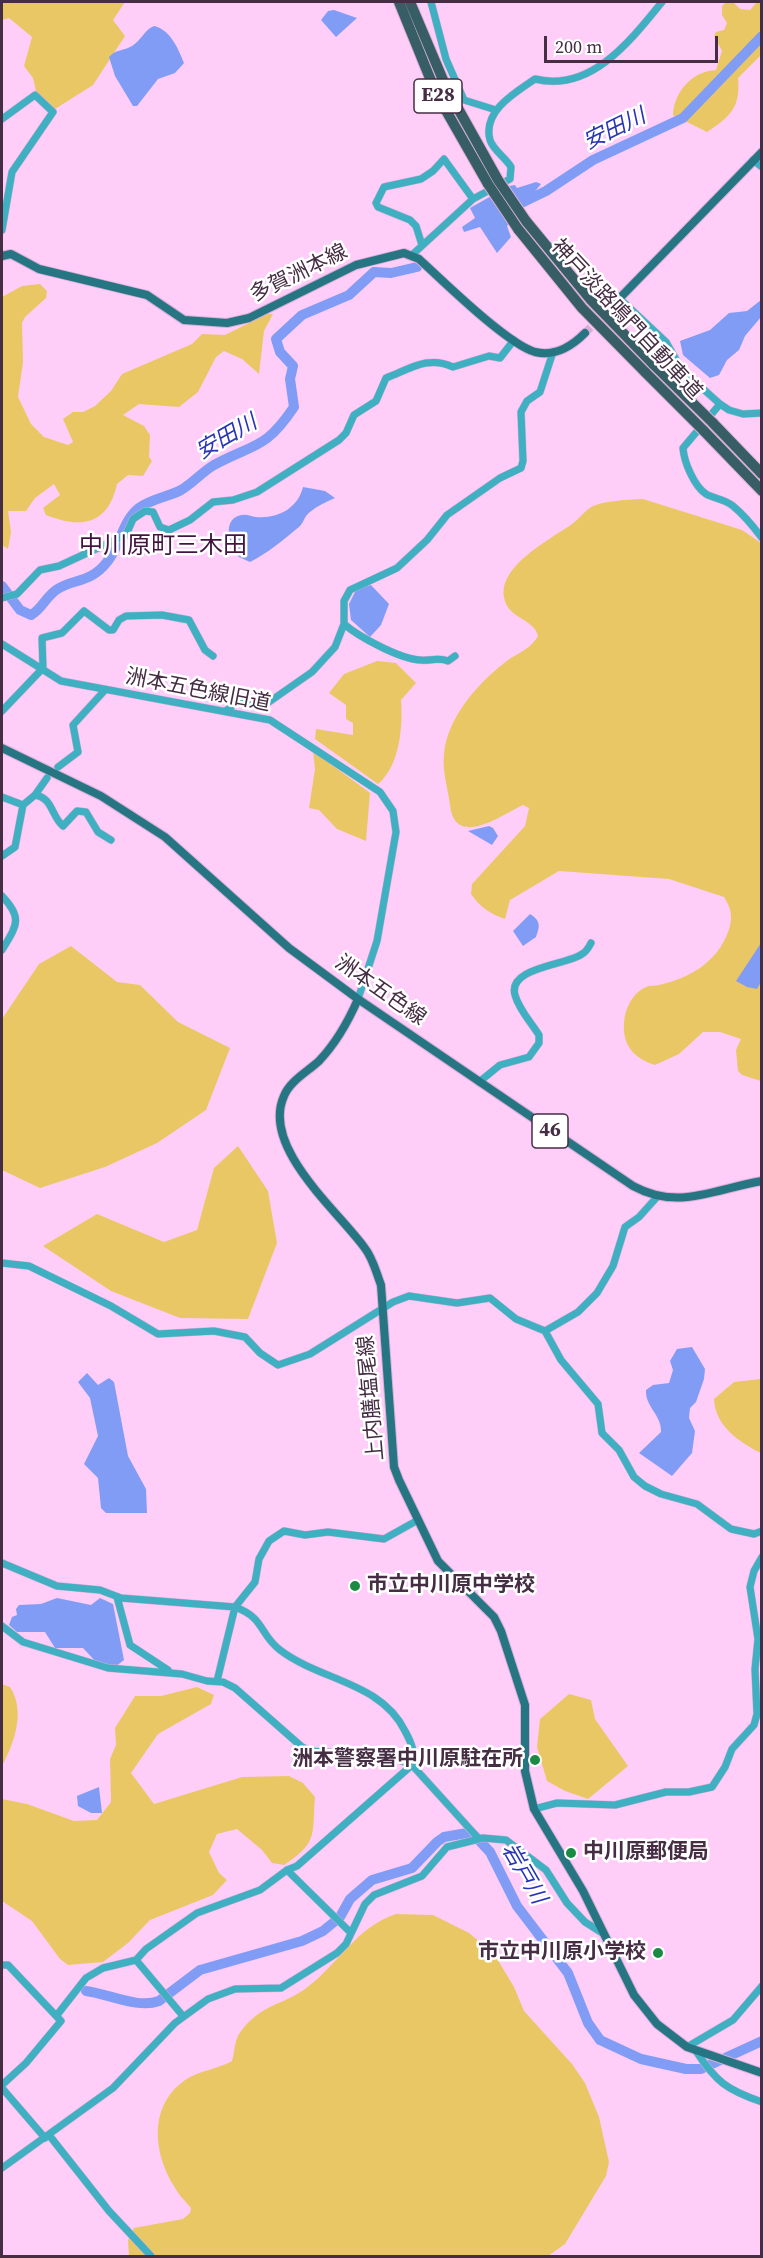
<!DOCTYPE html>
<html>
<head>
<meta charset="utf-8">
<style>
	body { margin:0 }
	#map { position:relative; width:763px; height:2258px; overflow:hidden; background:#fecef9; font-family:"Source Serif 4",serif }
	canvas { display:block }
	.frame { position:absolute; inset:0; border:3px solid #452d43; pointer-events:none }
	.scale { position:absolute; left:544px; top:36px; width:174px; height:27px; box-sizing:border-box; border:3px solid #452d43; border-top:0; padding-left:8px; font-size:18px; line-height:21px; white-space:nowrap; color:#452d43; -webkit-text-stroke:4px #fff; paint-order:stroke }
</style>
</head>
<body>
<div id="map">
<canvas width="763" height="2258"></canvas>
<div class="frame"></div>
<div class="scale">200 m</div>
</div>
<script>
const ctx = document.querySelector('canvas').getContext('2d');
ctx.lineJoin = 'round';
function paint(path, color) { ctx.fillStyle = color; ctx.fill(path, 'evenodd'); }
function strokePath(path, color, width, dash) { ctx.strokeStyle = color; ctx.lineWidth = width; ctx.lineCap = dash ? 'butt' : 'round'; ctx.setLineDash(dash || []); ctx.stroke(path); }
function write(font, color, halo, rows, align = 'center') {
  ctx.font = font + ' "Source Serif 4","Noto Sans JP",serif'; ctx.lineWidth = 5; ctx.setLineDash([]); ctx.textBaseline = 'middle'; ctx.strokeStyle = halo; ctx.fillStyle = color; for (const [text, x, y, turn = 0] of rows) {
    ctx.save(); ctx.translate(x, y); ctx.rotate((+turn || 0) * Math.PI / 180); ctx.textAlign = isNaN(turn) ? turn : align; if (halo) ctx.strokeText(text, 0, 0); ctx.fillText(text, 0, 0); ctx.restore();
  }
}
paint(new Path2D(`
	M2,2H125L113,20L125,36L93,85L55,109L36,91L33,78L24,66L32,37L9,18L2,20Z
	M726,2H733L740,9L750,10L757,2H761L760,56L738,78C741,107 730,117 707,132L673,115C674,91 693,71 716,70L722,51L714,36L716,32L724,30L727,23L722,15V6Z
	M40,284L47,291L46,298L25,317L22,323L23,362L18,397L31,424L44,437L68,445L73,442L63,419L73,412H83L95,406L111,391L122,374L192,344L202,334L225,335L267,314H273L264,331L259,374L242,359L224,351L216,357L198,392L179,407L139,404L123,415L144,426L150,435L149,457L152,461L143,476L128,475L117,484C108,525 81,529 46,515L43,508L60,495L54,484L35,498L26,511H8L11,532L8,549L2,545V297L22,286Z
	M643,499L742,530L761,543V1081L742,1075L738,1071L736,1050L741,1039L720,1032H703L679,1054L655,1065C645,1062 634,1056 629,1047C618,1029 625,996 646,987C650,985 655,986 659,985C690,978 717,962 728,932C733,919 732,909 724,897L669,879L559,871L510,900L505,919C490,914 480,907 471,894L472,884L525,826L529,808L523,805C503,814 455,850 450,805C448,788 442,772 444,754C447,719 476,685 503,664C516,653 529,651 538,636C534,618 507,619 504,597C499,565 551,539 572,524C579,519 585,510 593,506C609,500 626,500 643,499Z
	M377,661L396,663L416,683L401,700C403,726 400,766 378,784L315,739L316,729L353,735V723L346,719V705L329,693L344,674Z
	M313,751L370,793L366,841L337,829L319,810L309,808L315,769Z
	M71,946L117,982L140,985L178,1022L230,1048L206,1110L157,1143L105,1167L40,1188L2,1170V1019L39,964Z
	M238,1146L268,1191L277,1243L248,1319L180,1318L111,1291L43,1246L97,1214L164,1242L197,1230L214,1168Z
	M761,1379H762L761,1453C739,1442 715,1426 714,1399L734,1382Z
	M2,1684L10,1687C26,1711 14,1744 2,1766Z
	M197,1687L214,1695L211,1704L158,1734L131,1773L154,1804L242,1777L289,1776L303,1783L315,1797C312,1834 319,1842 284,1865L272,1863L262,1850L237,1829L217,1834L209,1852L219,1873L227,1880L213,1895L150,1920L128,1943L103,1962L68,1965L60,1959L32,1921L2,1901V1799L27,1804L74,1821L97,1820L111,1802L110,1759L116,1745L115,1728L135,1696H161Z
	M569,1694L591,1700L595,1719L628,1766L588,1799L565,1791L547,1781L537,1747L540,1719Z
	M396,1914L433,1915L469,1933L481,1943L496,1957L514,1987L524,2011L572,2064L585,2083L599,2117L609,2162L606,2176L565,2244L548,2256H129L128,2240L134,2228L183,2219L190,2213L191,2208C185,2201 178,2194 174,2186C151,2149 149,2099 192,2076C205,2070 219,2068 232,2061C235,2051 234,2040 241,2031C263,2003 281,2006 305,1989C338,1965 356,1927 396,1914Z`), '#eac765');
paint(new Path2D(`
	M334,10L357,18L336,37L321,20L328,11Z
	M154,26C170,29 179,50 184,63L175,73L158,79L137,106H133L115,76L109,57C116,49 124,51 132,46C141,41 144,30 154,26Z
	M536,182L541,184L507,226L511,237L497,253L480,227L464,232L462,227L475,218L470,208L509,186L515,185L517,188Z
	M761,300V317L745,336L739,350L727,360L719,375L710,378L683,355L680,341L710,330L729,313L747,311Z
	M303,487L325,491L335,498C326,502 317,506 310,512C304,516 304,523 299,527C283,540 268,553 250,562L239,557C229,546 221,518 242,515C248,514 251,517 256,517C278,519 298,508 303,487Z
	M371,585L389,604L381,625L370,637L351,620L349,604L357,588Z
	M489,826L493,828L498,836L492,845L468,831Z
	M530,914C541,921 540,926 536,937L523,946L513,931Z
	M761,943V982L757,989L747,987L736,981Z
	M692,1347L705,1369L704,1379L696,1402L690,1408L689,1418L695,1431L692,1453L672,1476L639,1453L661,1432C662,1415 645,1407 646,1390L653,1385L669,1383L673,1370L670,1361L677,1349Z
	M87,1373L98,1385L109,1378L114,1382L128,1456L146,1489L147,1513H106L101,1508L98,1478L84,1464L98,1436L90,1398L78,1382Z
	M57,1598L91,1605L100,1598L113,1604L124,1660L115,1667L97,1663L83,1648H55L45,1632H17L9,1625L12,1617L17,1615L16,1609L19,1605L41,1604Z
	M99,1787L102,1813H91L78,1806L77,1796Z`), '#819cf5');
strokePath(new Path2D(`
	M513,207L546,191L593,160L683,118L762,36
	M2,586L20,610L31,615C42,609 45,598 56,590C73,578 90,584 107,562C121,545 122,521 139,508C151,499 168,497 181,490C193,483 202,472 214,465C255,443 265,450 294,407L290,379L293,366L280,352L276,339L302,315L349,295L374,272L391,273L417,267
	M86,1991C109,1994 138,2009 159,2001L200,1970L302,1941L323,1931L340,1917L350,1899L372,1880L412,1868L437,1842L444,1837L467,1833L475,1836L490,1852L517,1906L568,1973L588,2023L600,2040L641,2059L686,2069H701L762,2041`), '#819cf5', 10);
strokePath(new Path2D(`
	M585,333L613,305`), '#d9aed5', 8, [8, 4]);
const minor = new Path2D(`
	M431,2L446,59L464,100L496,110
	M2,119L35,95L53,112L12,172L2,230
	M753,160L762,167
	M422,245L416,226L410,220L378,207L376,203L384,187L421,179L433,171L444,159L473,199
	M413,254L473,199L510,179L511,167C506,158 493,150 490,140C482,111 516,92 535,79C591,93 631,40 662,2
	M619,298L666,342L682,370L720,404L729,410L743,414L762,413
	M720,404L683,448C684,462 694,486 706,494C715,499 724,499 733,506C744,515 753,526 762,538
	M2,598L17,594L40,570L59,566L126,535L133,519L145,511L153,512L160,527L169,530L190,520L213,502L233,500L257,492L339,440L346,433L354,415L376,401L386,378C410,369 428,355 453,367L489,356L500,358L514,340
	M344,624C359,637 400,659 420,660C431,661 438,657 448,661L455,656
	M2,644L61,681L270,720L380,792L393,811L396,832L377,941L358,999
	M227,710L237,702H269L312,672L335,647L344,624V601L350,590L397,568L427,540L447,515L500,478L521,468L523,461L521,412L527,401L540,392L553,352
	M2,711L43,668L42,638L62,633L84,611L109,630H113L119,620L126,616L162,615L189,620L205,650L213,656
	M58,767L78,752L73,725L105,690
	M35,795C53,798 51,816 63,826L77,811L86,812L98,832L111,840
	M2,797L23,805L15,847L2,856
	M23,805L35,795L47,778
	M2,896C23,918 17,925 2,950
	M479,1082L500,1065L529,1057L539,1043V1035C531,1022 519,1010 515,995C507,967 568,965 582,954C586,952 589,947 591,943
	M2,1263L29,1266L111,1306L158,1334L214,1331L245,1337L260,1353L278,1365L310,1354L393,1302L409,1296L457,1303L490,1298L516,1319L545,1331L561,1360L598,1404L602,1433L619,1450L634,1477L645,1486L661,1494L697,1504L731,1529L754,1534L762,1531
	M545,1331L578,1312L597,1293L613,1266L625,1227L639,1217L657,1197
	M2,1563L57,1586L100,1590L121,1598L235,1607C265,1618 259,1634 280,1650C321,1681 381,1682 405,1731C412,1744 415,1751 412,1765L297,1866L287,1870L260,1890L197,1913L146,1949L136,1960L103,1968L86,1978L57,2015
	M117,1597L130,1645L168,1670
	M2,1626L23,1642L108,1668L182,1674L207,1681L223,1682L235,1688L302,1747L311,1751C346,1755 380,1750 412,1765L479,1839
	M217,1681L235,1607L255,1582L259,1559L269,1541L284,1531L305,1535L328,1532L384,1539L418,1520
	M534,1809L557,1803L615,1805L666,1792H689L712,1787L725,1767L732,1749L754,1725L757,1714L755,1669L758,1639L750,1587L754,1571L762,1557
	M287,1870L351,1933
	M136,1960L183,2016
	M2,1965H8L61,2021L26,2063L2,2085
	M687,2047L733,2020L762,1986
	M696,2051C716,2082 727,2090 762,2102
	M2,2088L45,2138
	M49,2135L109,2211L151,2256
	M2,2168L113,2088L175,2023L208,1999L235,1989L281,1988L337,1953L346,1944L365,1904L374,1895L422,1876L447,1847L483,1838L506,1840L546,1870L567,1903L585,1922L604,1934`);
const major = new Path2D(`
	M2,256L11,254L39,269L147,295L184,320L227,323L249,318L356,265L404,253L419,259C443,281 507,344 535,352C555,357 572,346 585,333
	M613,305L762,152
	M2,748L101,796L165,837L289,948L358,999L633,1186C679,1211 714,1189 762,1181
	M358,999C348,1022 337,1042 319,1061C307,1072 290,1081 284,1096C261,1147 337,1210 364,1247C373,1258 376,1272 381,1285L394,1467L399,1480L438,1561L494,1617L501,1631L525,1705V1771L534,1809L583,1891L634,1995L657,2024L687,2047L762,2073`);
const highway = new Path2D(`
	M399,2L436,93L488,184
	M410,2L446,87L498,180
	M526,221L591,300L654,365
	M518,229L582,308L646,373
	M712,422L762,474
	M703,430L762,491`);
strokePath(minor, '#d9aed5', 8);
strokePath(major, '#d9aed5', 10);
strokePath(highway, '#d9aed5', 12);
strokePath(minor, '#3fb0c2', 7);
strokePath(major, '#257582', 8);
strokePath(highway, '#365e64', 10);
const highwayBridge = new Path2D(`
	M498,180L526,221
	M488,184L518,229
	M654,365L712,422
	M646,373L703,430`);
strokePath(highwayBridge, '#d9aed5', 12, []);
strokePath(highwayBridge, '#365e64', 10);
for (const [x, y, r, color] of [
	[355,1586,6,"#1b8b44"],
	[535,1760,6,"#1b8b44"],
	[571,1853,6,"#1b8b44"],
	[658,1953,6,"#1b8b44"]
]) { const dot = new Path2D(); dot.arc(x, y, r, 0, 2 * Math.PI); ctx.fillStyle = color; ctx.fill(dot); strokePath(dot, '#fff', 2); }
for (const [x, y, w] of [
	[438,96,48],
	[550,1131,36]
]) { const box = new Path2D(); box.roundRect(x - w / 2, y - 17, w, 34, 4.5); ctx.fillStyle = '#fff'; ctx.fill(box); strokePath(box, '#452d43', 1.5); }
write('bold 20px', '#452d43', null, [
	["E28",438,96],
	["46",550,1131]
]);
write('21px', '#452d43', '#fff', [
	["多賀洲本線",299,274,-26],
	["神戸淡路鳴門自動車道",626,320,47],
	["洲本五色線旧道",198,691,11],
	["洲本五色線",380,991,35],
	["上内膳塩尾線",372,1398,-95]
]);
write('bold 21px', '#452d43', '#fff', [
	["市立中川原中学校",367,1586],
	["洲本警察署中川原駐在所",523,1760,"right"],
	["中川原郵便局",583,1853],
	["市立中川原小学校",646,1953,"right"]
], 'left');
write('italic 22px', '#2835b5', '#fff', [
	["安田川",615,130,-26],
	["安田川",227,438,-30],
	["岩戸川",523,1874,60]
]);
write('24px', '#441441', '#fff', [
	["中川原町三木田",163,547]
]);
</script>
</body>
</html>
